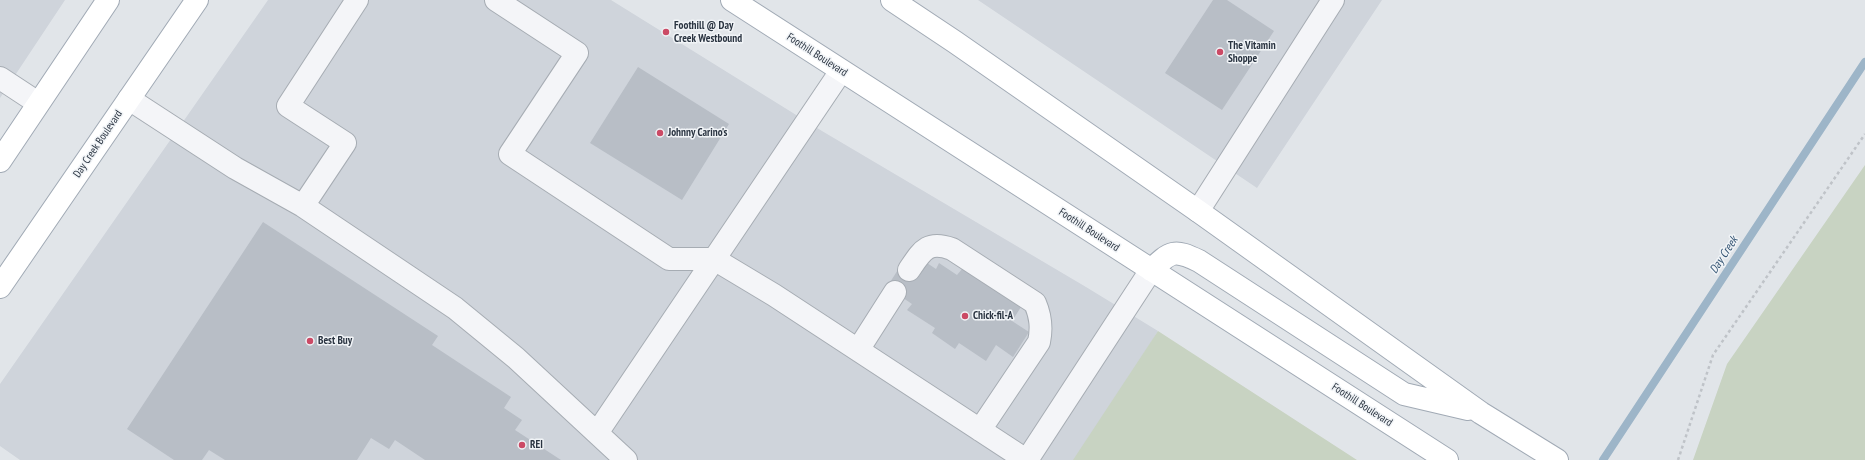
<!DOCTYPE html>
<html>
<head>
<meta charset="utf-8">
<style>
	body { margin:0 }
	canvas { display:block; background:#e1e5e9 }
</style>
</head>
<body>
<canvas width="1865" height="460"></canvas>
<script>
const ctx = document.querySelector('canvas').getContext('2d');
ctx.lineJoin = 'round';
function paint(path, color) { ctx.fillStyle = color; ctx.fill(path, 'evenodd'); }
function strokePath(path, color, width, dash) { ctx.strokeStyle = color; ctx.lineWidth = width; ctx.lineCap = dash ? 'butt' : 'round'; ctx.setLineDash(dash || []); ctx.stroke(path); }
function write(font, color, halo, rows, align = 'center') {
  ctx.font = font + ' "PT Sans Narrow",sans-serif'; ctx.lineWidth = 3; ctx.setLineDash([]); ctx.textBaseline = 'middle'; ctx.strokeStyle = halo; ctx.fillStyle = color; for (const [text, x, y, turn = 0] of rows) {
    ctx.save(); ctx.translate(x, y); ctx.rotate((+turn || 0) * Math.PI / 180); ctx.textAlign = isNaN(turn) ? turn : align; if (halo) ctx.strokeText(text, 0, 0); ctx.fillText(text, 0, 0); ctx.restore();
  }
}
paint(new Path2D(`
	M0,0H65L0,98Z
	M268,0H611L822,131L1086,287L1158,331L1133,373L1075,460H20L0,446V384Z
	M978,0H1382L1257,188Z`), '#cfd4db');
paint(new Path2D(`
	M1865,165V460H1693L1727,364Z
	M1158,331L1357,460H1073Z`), '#c8d3c2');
strokePath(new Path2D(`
	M1603,460L1865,62`), '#9db5c8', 8);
paint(new Path2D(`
	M1213,0H1227L1274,31L1222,110L1165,73Z
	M638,67L729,124L682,200L590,143Z
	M263,222L438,336L432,345L511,397L504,408L522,420L515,430L561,460H425L395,440L389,449L371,438L357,460H225L209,450L202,460H174L127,429Z
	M927,263L936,269L939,263L957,275L962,269L1021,307L1012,321L1029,332L1013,357L996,345L986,361L959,343L955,349L932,333L935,328L907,310L912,304L887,287L901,265L919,276Z`), '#b8bec6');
const minor = new Path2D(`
	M496,0L577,53L510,154L669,259H714L774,295L1026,460
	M0,78L38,103
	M129,99L235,168L303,206L455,308L516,358L626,460
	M303,206L345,143L288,106L357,0
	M1198,211L1333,0
	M909,270C922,251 927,240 952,249L1035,303C1041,317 1042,328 1039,342L980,430
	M858,350L895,292
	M597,433L841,71
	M1027,460L1151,270`);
const major = new Path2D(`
	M732,0L1447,460
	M892,0L955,42L1198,211L1481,413L1557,460
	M0,161L108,0
	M1151,270C1171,251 1174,249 1199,261L1404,394L1468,409
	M0,287L197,0`);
strokePath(minor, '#a6acb3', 24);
strokePath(major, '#a1aab5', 24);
strokePath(new Path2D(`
	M1678,460L1713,355L1865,134`), '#bfc3c8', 2.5, [3, 3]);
strokePath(minor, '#f4f5f8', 22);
strokePath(major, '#fff', 22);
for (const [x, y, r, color] of [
	[666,32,4,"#cb4a65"],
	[1220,52,4,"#cb4a65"],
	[660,133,4,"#cb4a65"],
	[965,316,4,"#cb4a65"],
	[310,341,4,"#cb4a65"],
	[522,445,4,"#cb4a65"]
]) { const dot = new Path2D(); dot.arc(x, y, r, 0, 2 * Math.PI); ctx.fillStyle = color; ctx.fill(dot); strokePath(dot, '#f1f4f7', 1.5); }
write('bold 11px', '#2a3441', '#f1f4f7', [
	["Foothill @ Day",674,26],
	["Creek Westbound",674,39],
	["The Vitamin",1228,46],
	["Shoppe",1228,59],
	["Johnny Carino's",668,133],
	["Chick-fil-A",973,316],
	["Best Buy",318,341],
	["REI",530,445]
], 'left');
write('11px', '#2a3441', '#f1f4f7', [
	["Foothill Boulevard",817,55,33],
	["Day Creek Boulevard",98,144,-56],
	["Foothill Boulevard",1089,230,33],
	["Foothill Boulevard",1362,405,33]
]);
write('italic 12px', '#355574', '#f1f4f7', [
	["Day Creek",1724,255,-57]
]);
</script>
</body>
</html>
